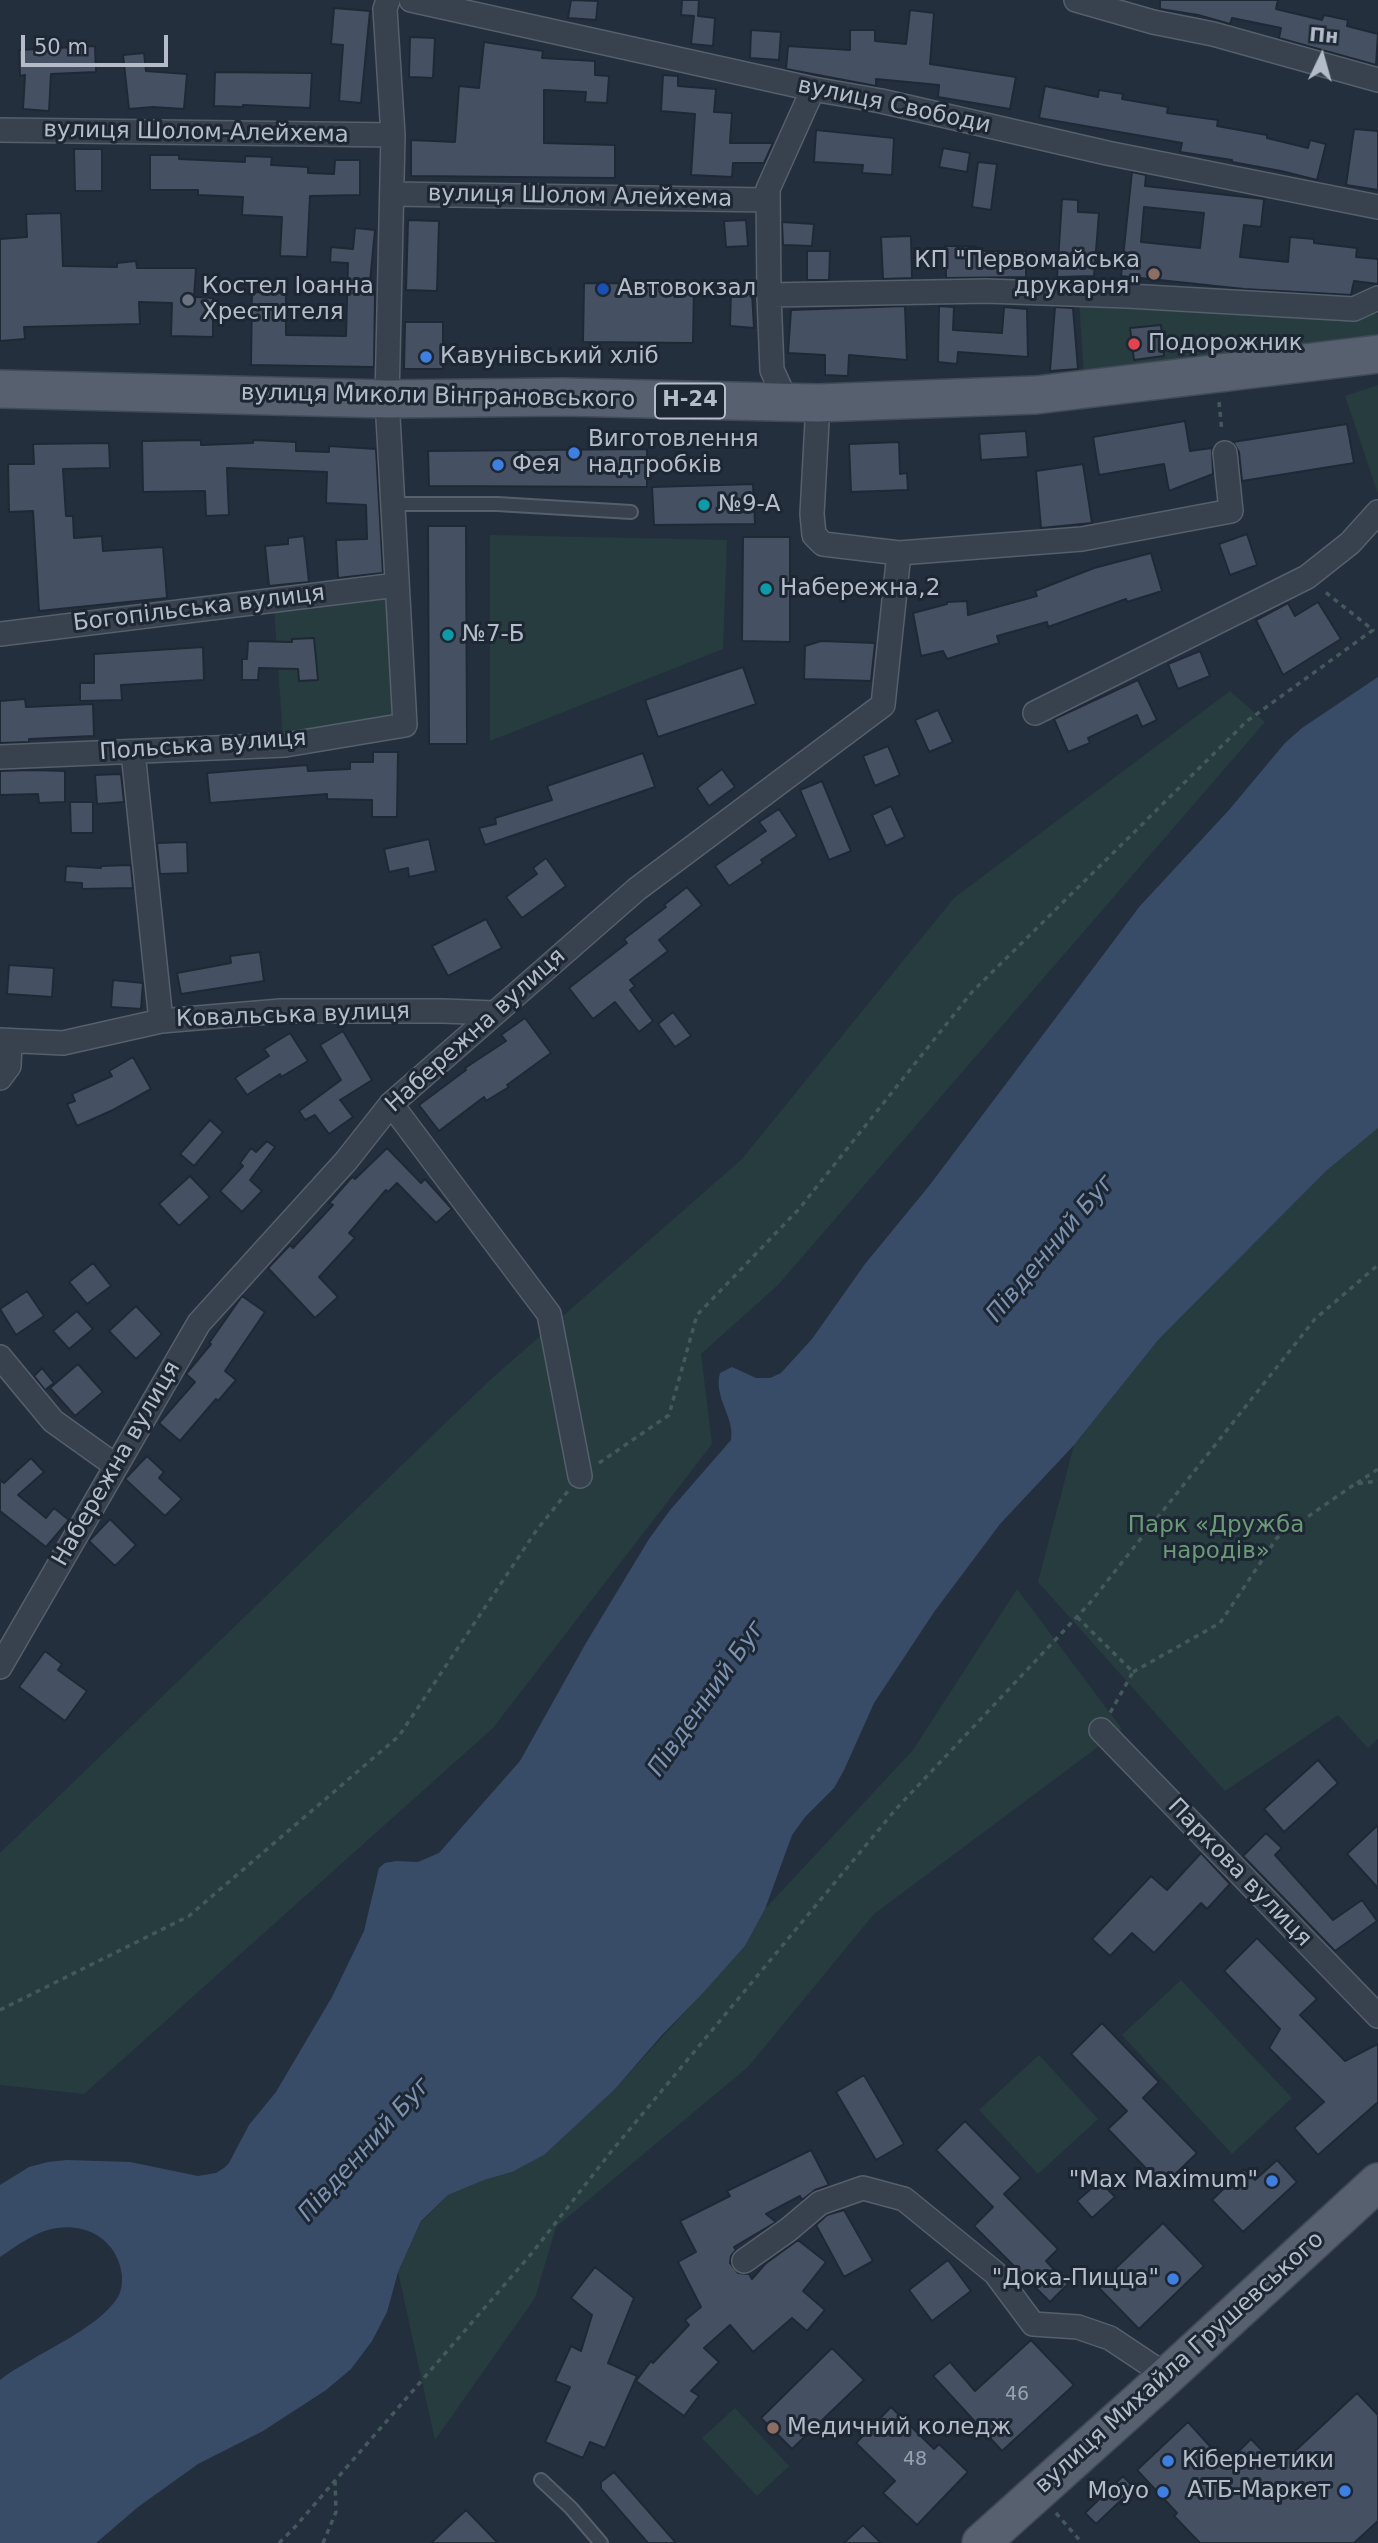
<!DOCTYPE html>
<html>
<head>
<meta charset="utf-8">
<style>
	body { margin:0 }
	#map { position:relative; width:1378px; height:2543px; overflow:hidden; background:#242f3e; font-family:"DejaVu Sans",sans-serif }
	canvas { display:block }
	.north { position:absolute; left:1287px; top:21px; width:70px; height:70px; -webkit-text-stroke:5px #1d2633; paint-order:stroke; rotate:5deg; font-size:19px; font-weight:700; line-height:28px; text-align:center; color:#b4bcc9 }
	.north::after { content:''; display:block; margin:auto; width:24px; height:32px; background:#b4bcc9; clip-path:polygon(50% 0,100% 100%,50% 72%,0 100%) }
	.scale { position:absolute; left:21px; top:35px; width:147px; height:32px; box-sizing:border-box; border:4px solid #b4bcc9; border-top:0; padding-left:9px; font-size:21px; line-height:24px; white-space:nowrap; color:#b4bcc9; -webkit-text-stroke:5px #1d2633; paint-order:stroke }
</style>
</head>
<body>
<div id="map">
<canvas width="1378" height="2543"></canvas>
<div class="north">Пн</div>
<div class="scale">50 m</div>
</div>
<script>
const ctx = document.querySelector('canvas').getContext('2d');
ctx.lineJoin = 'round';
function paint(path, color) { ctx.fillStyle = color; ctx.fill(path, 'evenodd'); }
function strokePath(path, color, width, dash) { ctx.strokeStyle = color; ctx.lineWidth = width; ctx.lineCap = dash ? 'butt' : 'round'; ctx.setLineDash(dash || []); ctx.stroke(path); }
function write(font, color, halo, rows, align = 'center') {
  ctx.font = font + ' "DejaVu Sans",sans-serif'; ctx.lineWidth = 6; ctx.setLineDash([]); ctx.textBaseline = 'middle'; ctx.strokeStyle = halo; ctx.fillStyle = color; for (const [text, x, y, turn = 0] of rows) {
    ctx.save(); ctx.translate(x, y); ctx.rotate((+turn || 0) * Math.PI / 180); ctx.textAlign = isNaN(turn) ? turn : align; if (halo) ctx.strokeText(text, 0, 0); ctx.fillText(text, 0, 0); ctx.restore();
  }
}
paint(new Path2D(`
	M1079,299L1378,314V339L1084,379Z
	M1378,385V494L1345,396Z
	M490,535L727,540L723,649L490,741Z
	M390,593L401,720L283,740L274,607Z
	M1230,691L1265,722L778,1285L701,1354L712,1444L493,1728L84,2094L0,2085V1853L490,1380L742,1159L954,898Z
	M1378,1128V1739L1368,1748L1338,1715L1225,1791L1038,1582L1074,1445L1159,1339L1326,1171Z
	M1017,1589L1122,1729L874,1914L748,2067L556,2227L535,2298L435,2440L398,2272L421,2222L448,2195L484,2180L512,2172L544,2155L615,2089L745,1946L765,1909L913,1750Z
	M1181,1980L1292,2098L1232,2154L1122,2035Z
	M1039,2055L1098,2119L1038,2174L979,2110Z
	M735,2408L789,2466L757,2496L702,2438Z`), '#263c3f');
paint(new Path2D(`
	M1378,677V1128L1326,1171L1159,1339L1074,1445L1000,1524L934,1612L874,1703L844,1770L834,1788L805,1817L792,1835L765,1909L745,1946L701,1995L661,2036L615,2089L544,2155L512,2172L484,2180L448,2195L421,2221L398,2272L387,2312L372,2341L351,2369L326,2390L263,2431L198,2464L138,2507L96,2543H0V2380C32,2355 98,2330 118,2297C122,2289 122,2284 122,2276C119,2243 90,2223 57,2228C36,2231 18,2245 0,2257V2185L29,2167L48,2162L67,2160L130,2162L198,2176L216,2173L224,2168L229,2163L249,2125L276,2092L332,1997L364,1931L379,1868L385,1863L396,1861L418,1862L439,1853L520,1761L586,1643L649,1539L671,1509L731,1440C735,1417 713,1397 720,1373L732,1367L756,1378H770L781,1373L812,1339L865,1264L929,1186L1140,906L1229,810L1285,743L1302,728Z`), '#394c67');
const building = new Path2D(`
	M571,0L598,1L596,20L568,18Z
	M682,0H699L698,16L715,18L713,46L691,44L694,16L681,15Z
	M1160,0H1278L1276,9L1322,20L1324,15L1348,20L1347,26L1378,34L1376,65L1279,38L1281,28L1232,18L1230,24L1198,15L1160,9Z
	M334,8L370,11L361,103L339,101L343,45L331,44Z
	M910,10L934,13L930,64L1016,77L1010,109L938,97L939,85L876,79V86L786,69L788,46L850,50V30H875V41L906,44Z
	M751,30L781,32L779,60L750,58Z
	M410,37L435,38L433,78L409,77Z
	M484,42L543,51L542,58L595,61V75L609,76L607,103L585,102L586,92L544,90V143L615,145V178L411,176V140L455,142L459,86L479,88Z
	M95,46L96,72L51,74L49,111L23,109L25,75L20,76L19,50Z
	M144,53L146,71L187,74L184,109L153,107L129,109L123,55Z
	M215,72L312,73L310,108L243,105V107L214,106Z
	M663,75L678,76V86L716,89L714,112L732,113L730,143H773L764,163H733L732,177L691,175L695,114L661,111Z
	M1045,86L1098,97L1099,90L1123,94L1122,99L1168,107L1167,113L1218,120L1217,126L1267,135V138L1308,148L1310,140L1326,144L1317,180L1281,171L1232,162V160L1180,152L1182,143L1039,118Z
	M1354,129L1378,131V190L1346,185Z
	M816,130L894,138L892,175L862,173L863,165L814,162Z
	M943,148L970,153L967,172L939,167Z
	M74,149H102V191H75Z
	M150,155H179V159L245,162V156L272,157L271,165L308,167V173L334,174L335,160H360V195L310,196L307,257L280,256L282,217L242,215L243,197L198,195V190H150Z
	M978,162L997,164L991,210L972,207Z
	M1132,172L1146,175L1145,186L1264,199L1261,227L1244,225L1240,257L1288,262L1290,237L1314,239V243L1357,248L1356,257L1378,259V284L1354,281L1351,295L1244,289L1121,276ZM1144,207L1204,213L1200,248L1141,242Z
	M1062,199L1078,200V212L1099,213L1094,276L1057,277Z
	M61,213L63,266L117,267V263L136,261L137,268H196L194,297L213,298V337L171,336L172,303L139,302L140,324L24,327L25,339L0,341V239L27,237L26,214Z
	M408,220L439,221L437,291L406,290Z
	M746,220L748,246L726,247L724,221Z
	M782,222L814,224L812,246L783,245Z
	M355,228L375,230L369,292H375L374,367L251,365L252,292L286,293V335L346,336L348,263L330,262L331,247L353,249Z
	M911,236L912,278L883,279L881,237Z
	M945,246H976V251H1026V277L946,278Z
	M807,251H830L829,280H807Z
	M584,283L694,284L693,343L583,342Z
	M731,291L752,292L754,328L730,326Z
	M905,306L907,360L849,355L848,376L825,375V355L788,353L791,310Z
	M939,306L954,307L953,330L1002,333L1004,307L1027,309L1028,357L958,352L957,364L938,362Z
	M1055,307L1073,308L1078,369L1050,371Z
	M405,322H443V369H404Z
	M1161,325L1164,356L1134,360L1130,328Z
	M1185,421L1190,451L1212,448L1213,474L1169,491L1164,464L1099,475L1093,437Z
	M1347,424L1354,463L1242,481L1239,452L1233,442Z
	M1026,431L1028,457L981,460L979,434Z
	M201,440V445L253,443V440L296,442V451L329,452V446L376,449L383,573L338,578L336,540L367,539L366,505L326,503L327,472L227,468L229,515L206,516L205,491L143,492L142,441Z
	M899,442L900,474L907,473L908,490L851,492L849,444Z
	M109,443L110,468L63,469L66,516H73L74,538L102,536L103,551L163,547L167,598L39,611L33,511L9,512L8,464H34L33,444Z
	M647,449V487L429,486L428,451Z
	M1083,464L1092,523L1041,528L1036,471Z
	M753,484L755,524L654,525L652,487Z
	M428,526H466L467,744H429Z
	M1247,534L1257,565L1230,575L1219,544Z
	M304,536L309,582L269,586L265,546L288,544V538Z
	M743,537H790V642L742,641Z
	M1151,553L1162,591L1127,602L1126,599L1048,627L1047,622L997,636L999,643L947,659L943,651L921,656L913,613L947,604V602L967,601L968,615L1037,596L1035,591L1094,568Z
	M1318,602L1341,639L1283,675L1256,620L1288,603L1295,616Z
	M314,638L318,680L299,681L298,669L259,668L258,680H242V659H247L248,641L292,642V639Z
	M821,641L875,643L871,681L804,679L805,646Z
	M203,647L204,680L121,685L122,700L80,701V683H94V654Z
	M1200,651L1210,676L1178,689L1168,664Z
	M743,667L756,704L658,737L645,700Z
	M1138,680L1157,720L1142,727L1137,715L1088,738L1090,743L1068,752L1054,719Z
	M25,699L26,707L93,704L94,736L29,739V742L0,743V701Z
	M938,710L953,742L929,752L915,720Z
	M888,746L900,775L875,786L863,756Z
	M373,752H398L397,817H372V800L327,799V794L210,803L207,773L307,765L308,771L350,769V762H373Z
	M643,753L655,787L485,845L479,828L496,824L495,818L552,800L547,786Z
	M722,769L735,787L709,806L697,788Z
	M31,770L65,771V802L39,803L38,794L0,795V771Z
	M121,774L124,802L97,804L95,775Z
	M822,781L851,851L829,860L800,790Z
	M70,802H93V833H71Z
	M891,806L905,837L886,846L872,815Z
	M779,809L797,836L761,860L763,863L729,886L715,866L766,831L759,822Z
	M429,839L436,871L409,877L408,868L389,872L384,849Z
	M187,842L188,873L160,874L157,843Z
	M546,858L566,886L522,918L506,897L537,874L533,868Z
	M131,865L133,888L82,889V883L65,882L66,866L101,868V866Z
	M687,887L702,905L659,940L668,951L630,980L635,986L630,990L653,1021L639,1032L615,1002L593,1019L569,988L627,943L624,939L666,907L664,905Z
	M486,919L502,948L448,976L432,946Z
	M260,952L264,981L181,994L177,973L231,963L230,956Z
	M9,965L54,968L52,997L7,994Z
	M113,980L143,983L141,1009L111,1007Z
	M673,1012L691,1036L675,1047L658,1024Z
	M525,1018L551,1053L507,1085L509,1087L486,1101L484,1097L439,1131L419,1105L466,1070L465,1068L506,1041L501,1035Z
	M343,1031L372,1080L340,1100L353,1117L329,1134L315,1115L305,1120L299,1111L341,1080L320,1045Z
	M290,1033L308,1061L281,1077L280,1074L247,1095L235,1078L269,1056L264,1049Z
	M133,1057L151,1089L113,1110L77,1126L67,1104L75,1101L72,1094L112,1076L109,1071Z
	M210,1120L223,1132L194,1166L180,1154Z
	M267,1141L275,1147L250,1180L262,1191L242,1212L220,1191L243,1166L240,1163L251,1148L256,1152Z
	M387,1148L421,1183L425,1179L452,1209L436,1223L397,1183L388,1192L386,1190L349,1233L355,1238L319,1277L338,1297L315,1318L268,1268L290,1245L293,1248L333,1205L329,1203L352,1177L355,1179Z
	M190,1176L210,1197L179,1226L159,1204Z
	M93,1263L111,1286L87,1304L69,1282Z
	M27,1291L44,1316L16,1335L0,1309Z
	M242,1296L265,1312L225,1371L236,1380L218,1401L216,1399L180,1441L159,1423L195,1382L186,1374L211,1344L209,1343Z
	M136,1306L162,1334L136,1359L109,1331Z
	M77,1311L93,1329L69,1349L53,1331Z
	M78,1364L103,1392L75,1416L50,1388Z
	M42,1368L54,1383L45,1390L34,1376Z
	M147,1456L164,1472L159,1478L182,1499L165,1516L125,1479Z
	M31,1458L44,1472L18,1495L46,1518L54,1508L69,1520L46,1547L0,1511V1480L4,1483Z
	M110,1519L136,1545L115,1566L89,1541Z
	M45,1651L62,1664L58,1670L87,1691L65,1721L19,1687Z
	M1318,1760L1338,1783L1284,1832L1264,1809Z
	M1378,1825V1888L1347,1854Z
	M1266,1833L1282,1848L1275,1855L1333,1920L1362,1900L1377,1921L1335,1951L1243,1856Z
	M1201,1853L1230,1884L1207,1909L1201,1903L1154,1953L1132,1933L1110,1956L1092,1939L1151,1876L1167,1890Z
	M1257,1938L1317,1999L1300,2015L1345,2061L1378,2044V2102L1318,2155L1294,2128L1324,2102L1269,2048L1280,2029L1224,1971Z
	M1102,2023L1159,2082L1143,2098L1197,2153L1163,2186L1108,2129L1127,2111L1071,2054Z
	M864,2075L904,2144L876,2160L836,2092Z
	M965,2121L1021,2178L1004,2194L1058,2249L1046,2261L1068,2284L1050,2302L974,2226L993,2207L936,2150Z
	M811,2150L829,2185L815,2190L802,2200L800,2196L766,2214L776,2222L734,2247L736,2250L731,2256L730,2263L738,2273L749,2274L752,2279L765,2264L798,2240L826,2262L803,2291L825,2310L807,2331L792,2318L753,2352L730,2325L704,2348L719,2362L691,2391L699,2396L684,2416L636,2381L651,2361L653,2363L689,2325L685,2320L701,2307L678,2262L696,2252L680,2221L730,2196L727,2191Z
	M1277,2160L1297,2182L1243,2232L1212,2200L1244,2169L1255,2180Z
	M1100,2181L1115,2197L1092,2218L1077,2201Z
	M844,2210L873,2261L844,2277L816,2225L827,2215Z
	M1163,2223L1204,2266L1139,2329L1097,2286Z
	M948,2260L971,2291L932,2321L909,2290Z
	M595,2267L634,2298L608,2363L637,2376L605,2448L590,2442L583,2458L545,2442L570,2387L555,2381L571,2346L581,2351L592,2315L571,2298Z
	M1031,2340L1074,2385L1002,2451L933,2376L950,2362L975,2391Z
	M832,2348L864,2380L792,2449L761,2418Z
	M1357,2393L1378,2415V2521L1354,2543H1200L1174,2516L1177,2513L1137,2470L1188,2422L1226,2464L1251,2439L1278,2467Z
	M891,2407L934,2449L939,2444L968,2472L917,2525L883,2493L895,2481L856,2443Z
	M614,2472L676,2543H648L601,2489V2482Z
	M1123,2476L1134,2488L1096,2524L1085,2513Z
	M466,2510L498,2543H431Z
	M863,2525L881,2543H844Z`);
paint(building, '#455162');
strokePath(building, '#1f2835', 2);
const service = new Path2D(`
	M393,504H497L631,512
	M541,2480L571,2508L601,2543`);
const minor = new Path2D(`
	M411,0L813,89L881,101L1107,153L1378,207
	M1076,0L1153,22L1213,34L1378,80
	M813,89L768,189L769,295L986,291L1128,296L1354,309L1378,298
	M0,130L393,135
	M392,194L768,200
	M769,295L772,370L787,403
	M899,553L1082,539L1231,511L1225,453
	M0,634L397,585
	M1035,713L1307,577L1350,543L1378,512
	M133,752L161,1021
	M0,757L285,745L405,725L387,399L393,135L385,9L388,0
	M0,1040L63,1043L161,1021L281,1011H443L495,1013
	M0,1078L9,1066L10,1042
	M391,1104L549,1314L580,1476
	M0,1357L53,1421L116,1466
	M0,1667L199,1323L346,1161L391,1104L637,889L883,705L899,553L823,544L814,535L812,514L818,403
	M1101,1730L1378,2016
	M744,2261L788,2230L820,2203L863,2188L904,2199L995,2273L1033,2324L1078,2327L1110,2338L1167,2376`);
const primary = new Path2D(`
	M0,389L387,399L563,397L818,403L1036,395L1378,354
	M981,2543L1167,2376L1378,2182`);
strokePath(service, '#565f6c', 16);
strokePath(minor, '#565f6c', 26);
strokePath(primary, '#414a57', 40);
strokePath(new Path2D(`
	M1219,402L1222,432
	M599,1463L669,1415L697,1315L799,1209L972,992L1247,721L1373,630L1324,591
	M1357,1483L1378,1469
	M1077,1617L1133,1672L1110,1713
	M1133,1672L1220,1623L1277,1538L1355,1484L1378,1481
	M0,2010L189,1916L399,1736L536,1531L568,1491
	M1056,2513L1082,2543
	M279,2543L295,2527L532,2253L610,2153L896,1809L1089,1604L1315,1319L1378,1265
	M323,2543L336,2512L335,2481`), '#44595c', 3.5, [5, 5]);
strokePath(service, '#38414e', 12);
strokePath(minor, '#38414e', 23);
strokePath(primary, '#56606e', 37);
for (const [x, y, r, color] of [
	[1154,274,7,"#8d6e63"],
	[603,289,7,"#1a4fb4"],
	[188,300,7,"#6b7280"],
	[1134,344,7,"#e0444e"],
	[426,357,7,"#3f7fe0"],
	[574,453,7,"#3f7fe0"],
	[498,465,7,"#3f7fe0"],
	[704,505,7,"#0f9aa8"],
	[766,589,7,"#0f9aa8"],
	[448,635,7,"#0f9aa8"],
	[1272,2181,7,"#3f7fe0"],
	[1173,2279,7,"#3f7fe0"],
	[773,2428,7,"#8d6e63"],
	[1168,2461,7,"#3f7fe0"],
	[1345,2491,7,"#3f7fe0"],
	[1163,2492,7,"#3f7fe0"]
]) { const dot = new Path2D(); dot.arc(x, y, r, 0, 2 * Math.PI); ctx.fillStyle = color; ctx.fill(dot); strokePath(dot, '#1d2633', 2.5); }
write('19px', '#98a1af', null, [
	["46",1017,2395],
	["48",915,2460]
]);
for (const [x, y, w] of [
	[690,401,70]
]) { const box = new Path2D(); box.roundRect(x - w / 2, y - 17.5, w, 35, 5); ctx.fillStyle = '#1d2633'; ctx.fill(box); strokePath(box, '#b4bcc9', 2); }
write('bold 21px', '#b4bcc9', null, [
	["Н-24",690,401]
]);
write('23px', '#b4bcc9', '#1d2633', [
	["вулиця Свободи",894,106,12],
	["вулиця Шолом-Алейхема",196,133,1],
	["вулиця Шолом Алейхема",580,197,1],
	["вулиця Миколи Вінграновського",438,397,1],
	["Богопільська вулиця",199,609,-7],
	["Польська вулиця",203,746,-4],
	["Ковальська вулиця",293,1016,-2],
	["Набережна вулиця",476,1031,-42],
	["Набережна вулиця",117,1464,-60],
	["Паркова вулиця",1239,1873,46],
	["вулиця Михайла Грушевського",1180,2363,-42]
]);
write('23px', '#b4bcc9', '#1d2633', [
	["КП \"Первомайська",1140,261,"right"],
	["друкарня\"",1140,287,"right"],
	["Костел Іоанна",202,287],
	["Хрестителя",202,313],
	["Автовокзал",617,289],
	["Подорожник",1148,344],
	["Кавунівський хліб",440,357],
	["Виготовлення",588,440],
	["надгробків",588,466],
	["Фея",512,465],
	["№9-А",718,505],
	["Набережна,2",780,589],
	["№7-Б",462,635],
	["\"Max Maximum\"",1258,2181,"right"],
	["\"Дока-Пицца\"",1159,2279,"right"],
	["Медичний коледж",787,2428],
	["Кібернетики",1182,2461],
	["АТБ-Маркет",1331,2491,"right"],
	["Moyo",1149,2492,"right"]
], 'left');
write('23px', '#6b9a76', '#1d2633', [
	["Парк «Дружба",1216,1526],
	["народів»",1216,1552]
]);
write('italic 24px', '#7c92b1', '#1d2633', [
	["Південний Буг",1051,1249,-50],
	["Південний Буг",707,1699,-55],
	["Південний Буг",365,2150,-48]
]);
</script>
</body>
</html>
